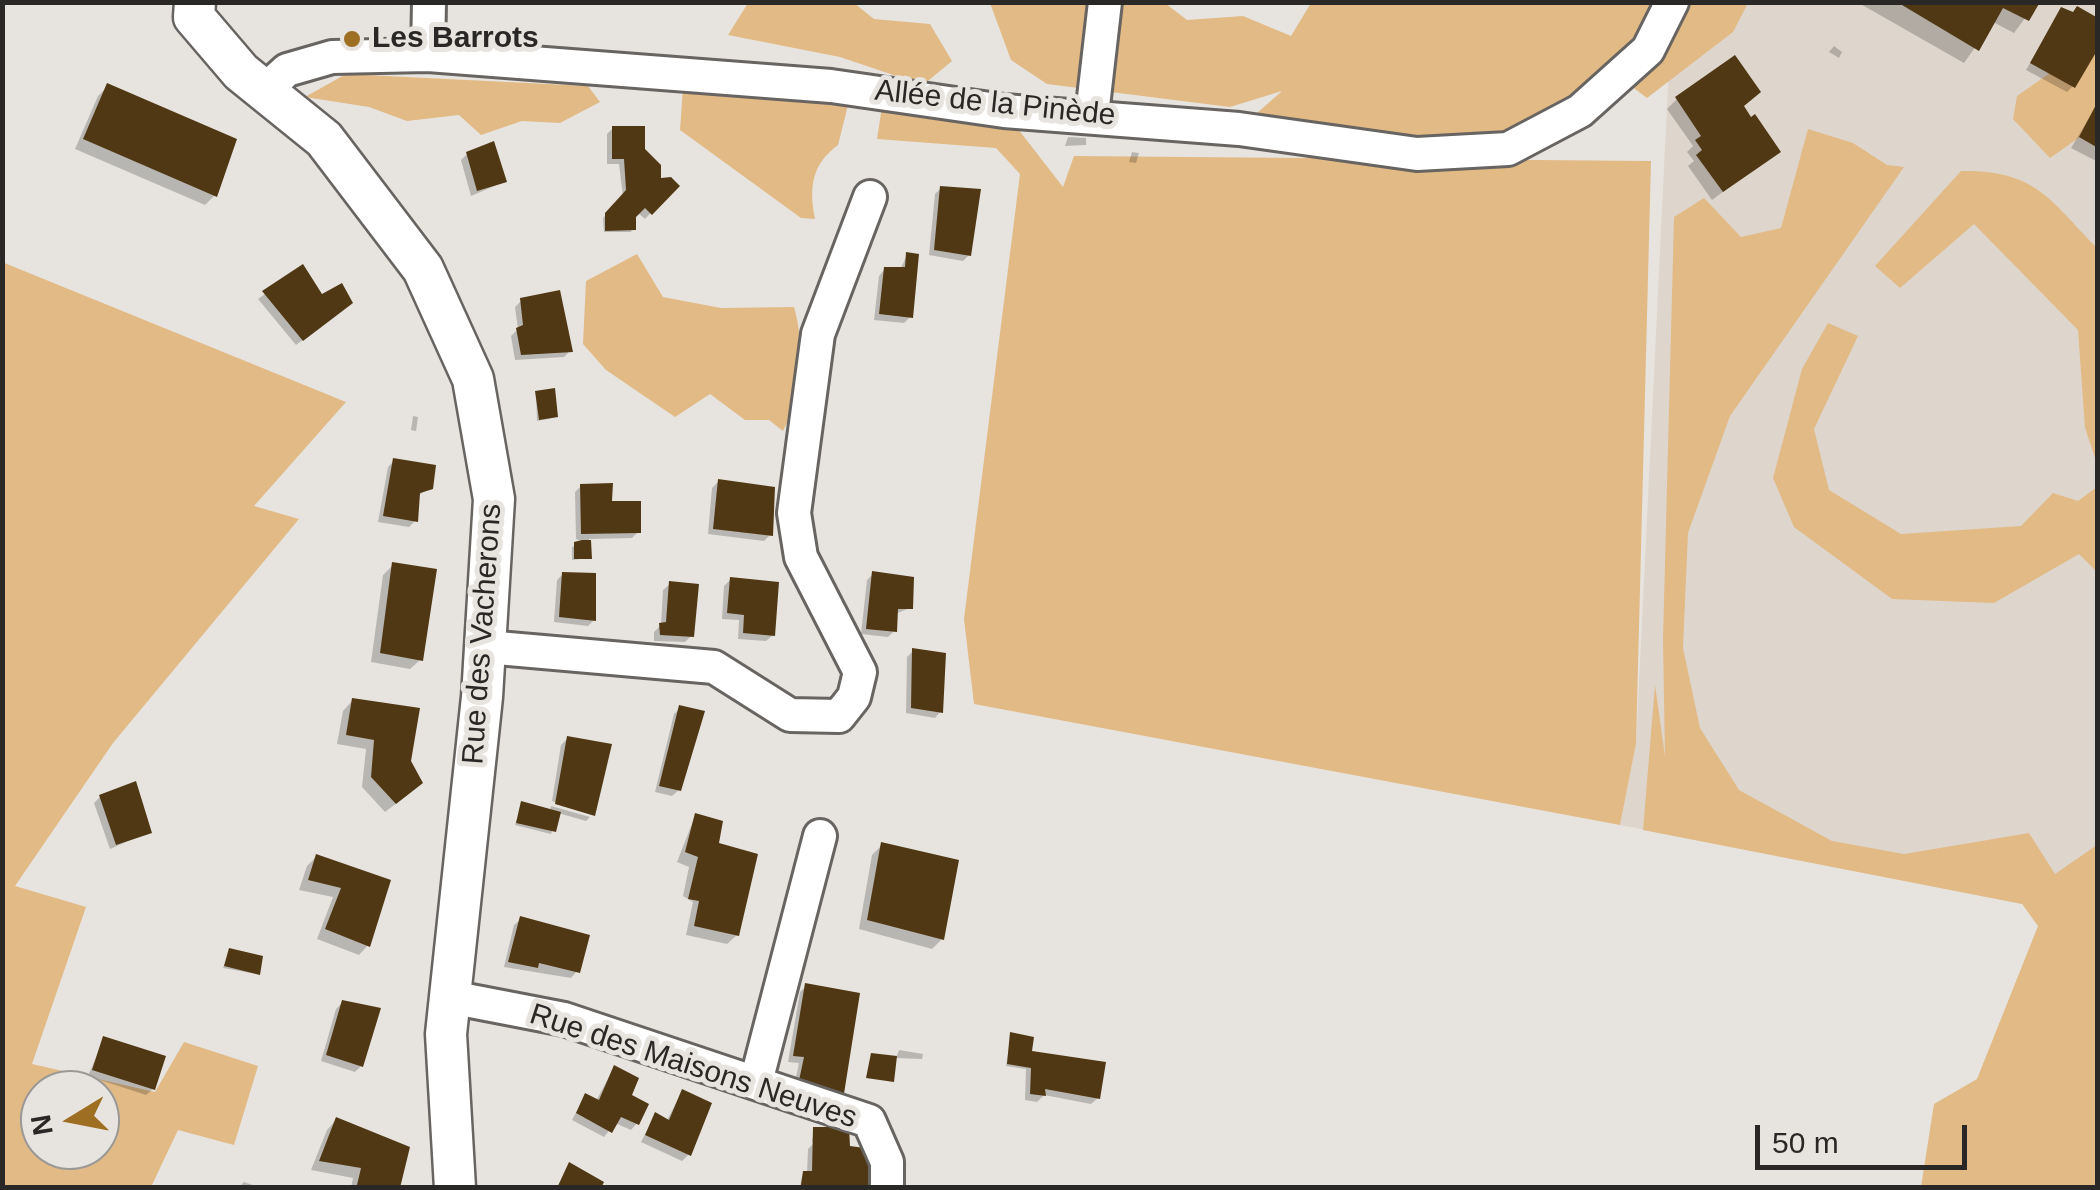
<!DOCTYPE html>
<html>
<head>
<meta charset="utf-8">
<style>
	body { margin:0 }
	#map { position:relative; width:2100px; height:1190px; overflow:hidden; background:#e7e4df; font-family:Helvetica,sans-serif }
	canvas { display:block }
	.frame { position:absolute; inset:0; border:5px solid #292826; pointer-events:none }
	.north { position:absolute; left:20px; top:1070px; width:100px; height:100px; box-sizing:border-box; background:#e7e4df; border:2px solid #9b9995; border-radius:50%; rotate:260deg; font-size:28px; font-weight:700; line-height:40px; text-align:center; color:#292826 }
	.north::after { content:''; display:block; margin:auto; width:35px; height:45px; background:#9e6e22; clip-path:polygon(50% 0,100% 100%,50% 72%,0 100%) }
	.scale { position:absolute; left:1755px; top:1125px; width:212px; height:45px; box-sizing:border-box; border:5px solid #292826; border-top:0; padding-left:12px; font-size:30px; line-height:35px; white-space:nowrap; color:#292826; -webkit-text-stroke:8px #e7e4df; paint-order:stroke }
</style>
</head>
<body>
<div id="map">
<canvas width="2100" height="1190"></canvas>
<div class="frame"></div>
<div class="north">N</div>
<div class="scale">50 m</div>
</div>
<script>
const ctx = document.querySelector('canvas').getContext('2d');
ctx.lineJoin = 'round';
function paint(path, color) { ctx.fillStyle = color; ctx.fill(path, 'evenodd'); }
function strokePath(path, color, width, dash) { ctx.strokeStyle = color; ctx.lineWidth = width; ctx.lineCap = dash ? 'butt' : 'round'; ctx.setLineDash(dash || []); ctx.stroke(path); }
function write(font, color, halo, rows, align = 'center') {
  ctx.font = font + ' Helvetica,sans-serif'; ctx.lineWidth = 10; ctx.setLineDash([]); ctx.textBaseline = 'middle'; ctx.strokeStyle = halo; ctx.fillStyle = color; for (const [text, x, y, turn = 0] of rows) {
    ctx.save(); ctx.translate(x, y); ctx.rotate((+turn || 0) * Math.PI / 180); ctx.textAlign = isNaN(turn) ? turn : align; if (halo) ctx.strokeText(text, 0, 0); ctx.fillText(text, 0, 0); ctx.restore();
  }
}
paint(new Path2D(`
	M1672,3H2097V907L2022,904L1620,825L1636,744Z`), '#ded6cc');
paint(new Path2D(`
	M748,3H854L874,19L930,24L952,61L923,85L840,57L728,35Z
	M990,3H1165L1187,20L1243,16L1291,36L1311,3H1748L1733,32L1647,98L1619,77L1529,143L1239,129L1282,91L1230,107L1047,84L1011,60Z
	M2097,40V125L2050,158L2013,119L2017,96Z
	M684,73L852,89L838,145C811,165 809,188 815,219L801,218L680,130Z
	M346,74L588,86L600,102L560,123L522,121L481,135L459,115L407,121L369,107L305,97Z
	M884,94L1004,111L1063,187L1074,156L1651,161L1636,744L1620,825L974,704L964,619L1020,174L996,148L877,139Z
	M1808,129L1853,143L1887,165L1904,167L1730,416L1688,533L1683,648L1700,728L1739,790L1832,841L1904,854L2029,833L2055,874L2097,845V1187H1921L1934,1104L1977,1079L2038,926L2022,904L1643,830L1655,685L1665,756L1663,639L1674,217L1704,198L1741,237L1781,228Z
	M1961,171C2036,170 2049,199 2097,248V464L2085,428L2078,330L1974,224L1900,288L1875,266Z
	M637,254L663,297L721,308L794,307C805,343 801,397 783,431L769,420H745L710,394L675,417L606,370L583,344L586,281Z
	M2,262L346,402L254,506L299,519L113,743L15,886L86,907L32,1064L155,1092L184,1042L258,1066L234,1145L178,1130L151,1187H3ZM40,1090H100V1150H40Z
	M1828,323L1858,336L1814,429L1829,490L1901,534L2021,526L2053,493L2078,501L2097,487V572L2079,554L1994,603L1892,599L1794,527L1773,478L1802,369Z`), '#e2ba86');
paint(new Path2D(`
	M1857,2H2037L2014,33L1993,22L1964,63Z
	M2062,10L2073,86L2067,92L2026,70Z
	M1834,46L1842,52L1839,58L1829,52Z
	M108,86L215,195L205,205L75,149L98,96Z
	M1677,99L1741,107L1778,151L1712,200L1688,166L1694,161L1687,152L1693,146L1667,109Z
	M2098,103V162L2071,148Z
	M613,128L643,150L659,184L676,186L645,219L637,212L631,232H604L603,218L623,197L619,164H607V134Z
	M1068,137L1086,138V145L1065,146Z
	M1132,152L1139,153L1136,163L1129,162Z
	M467,154L504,182L471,196L461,160Z
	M941,188L969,255L963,261L929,255L935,194Z
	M907,255L910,317L904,323L874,320L879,276L885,269L900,270Z
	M302,267L321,298L344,309L296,345L258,299Z
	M521,301L570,351L564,357L515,360L511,336L518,329L515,307Z
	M536,393L556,416L553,418L537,421Z
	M413,416L418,417L416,431L411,430Z
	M394,461L431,488L417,496L415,521L409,527L378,522L388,467Z
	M719,481L770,535L764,541L708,534L712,488Z
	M581,486L610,504L638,532L632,538L589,539V558L572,560V547L589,543L576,539L575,492Z
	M393,565L420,660L410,669L371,662L383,575Z
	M563,574L594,620L588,626L554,622L557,580Z
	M873,574L910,608L895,614L894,631L888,637L861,634L867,580Z
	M731,579L773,635L766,641L738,639L739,620L722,619L724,586Z
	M670,584L691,636L685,642L654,641V632L661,625L663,590Z
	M913,651L941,711L935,718L906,713L907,657Z
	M352,701L408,762L410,793L385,812L362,787L366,749L337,744L343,711Z
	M680,708L679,790L672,796L655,792L674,714Z
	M567,739L609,746L592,815L552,801L561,745Z
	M100,797L149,832L110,849L94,803Z
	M522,804L550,811L551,806L590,817L586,821L558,813L551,834L515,825Z
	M695,816L716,845L737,935L727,944L686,935L693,902L683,896L689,867L677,862Z
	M882,845L942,939L932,949L859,929L872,855Z
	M316,857L388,881L368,945L359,955L317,939L333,897L299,890L307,866Z
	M521,919L577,971L571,978L504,967L514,925Z
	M230,951L257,974L223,968Z
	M806,986L857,995L792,1096L799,1063L788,1062L800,992Z
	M342,1003L361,1066L355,1072L321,1061L336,1009Z
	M1011,1035L1030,1053L1098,1098L1091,1104L1044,1095L1037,1102L1025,1100L1026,1069L1006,1066Z
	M104,1039L153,1089L146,1095L88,1076Z
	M899,1050L923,1054L922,1059L896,1058Z
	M614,1068L637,1123L631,1130L615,1123L604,1137L572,1120L585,1096L596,1101Z
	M682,1092L688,1155L682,1161L641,1142L655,1115L666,1122Z
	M336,1120L397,1188H351L353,1178L311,1170L327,1130Z
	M814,1130L847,1149L869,1188L800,1187L802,1176L807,1174L808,1149L815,1142H812Z
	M244,1182L261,1188H238Z`), '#0003');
paint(new Path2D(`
	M1897,2H2040L2029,21L2003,8L1979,51Z
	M2077,6L2098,18V49L2075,88L2030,63L2061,7L2073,12Z
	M1735,55L1761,92L1744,106L1751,117L1755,114L1781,152L1723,192L1696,155L1702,150L1695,140L1701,136L1675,97Z
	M107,83L237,139L217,197L83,139Z
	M2098,101V148L2079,137Z
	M612,126H645V149L661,165V178L671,177L680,186L652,215L645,208L636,217V230L605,231V213L626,190L624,159H612Z
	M494,141L507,182L477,191L466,152Z
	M940,186L981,189L971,256L934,250Z
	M906,252L919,254L913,318L879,314L884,267H905Z
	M303,264L322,294L342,283L353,303L303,341L262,291Z
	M560,290L573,352L521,355L516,328L523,325L520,298Z
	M555,388L558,417L539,420L535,391Z
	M393,458L436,465L433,489L420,493L418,522L383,516Z
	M718,479L775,487L773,536L713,529Z
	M613,483L612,501H641V533L581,534L580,484Z
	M582,540H591L592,559H574V542Z
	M392,562L437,569L423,661L380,653Z
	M872,571L914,577L913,609H898L897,632L866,629Z
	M562,572L596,573V621L559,617Z
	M730,577L779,582L775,636L743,633L744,615L727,613Z
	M669,581L699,584L694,637L660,635L659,623L666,622Z
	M912,648L946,653L943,713L911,708Z
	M352,698L420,708L411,761L423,783L396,804L371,777L374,740L346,735Z
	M679,705L705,711L681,791L659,786Z
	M567,736L612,744L595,816L555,804Z
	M136,781L152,833L116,845L99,795Z
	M521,801L561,812L556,832L516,823Z
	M695,813L723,821L719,843L758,854L739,936L694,926L699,901L688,899L698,857L685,852Z
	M881,842L959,860L944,940L867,920Z
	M316,854L391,880L370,947L325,929L341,888L308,880Z
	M520,916L590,935L580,973L539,963L538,968L508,962Z
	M229,948L263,956L260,975L224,966Z
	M805,983L860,993L843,1100L797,1090L804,1057L793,1056Z
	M342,1000L381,1008L363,1067L326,1055Z
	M1010,1032L1034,1037L1032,1051L1106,1062L1100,1099L1045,1089L1046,1096L1030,1094L1031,1068L1007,1064Z
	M103,1036L166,1056L155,1090L92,1070Z
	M871,1053L897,1056L894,1082L866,1078Z
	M614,1065L639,1078L632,1095L649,1104L639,1125L621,1117L612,1133L576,1113L585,1093L599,1100Z
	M682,1089L712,1103L691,1156L645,1135L655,1112L669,1120Z
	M336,1117L410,1147L400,1188L357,1185L361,1168L319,1161Z
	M813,1127H849L850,1146L872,1149V1188L801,1185L803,1171H812Z
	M569,1162L604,1182L601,1188H557Z`), '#513814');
const minor = new Path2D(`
	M428,55L429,2
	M264,91L287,70L332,57L428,55L831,86L1004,111L1239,129L1417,154L1508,149L1580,111L1648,50L1672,2
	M1092,115L1105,2
	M486,647L714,667L790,715L839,716L854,697L860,672L801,557L794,513L818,334L870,197
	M450,997L564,1019L869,1121L887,1162V1188
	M756,1082L820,836`);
const tertiary = new Path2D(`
	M195,2L194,17L241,72L324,139L423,269L473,379L494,499L482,697L446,1034L455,1188`);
strokePath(minor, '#676461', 38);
strokePath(tertiary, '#676461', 45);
strokePath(minor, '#fff', 32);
strokePath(tertiary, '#fff', 40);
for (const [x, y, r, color] of [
	[352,39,10,"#9e6e22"]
]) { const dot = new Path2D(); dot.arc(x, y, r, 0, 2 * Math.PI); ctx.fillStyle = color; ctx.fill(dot); strokePath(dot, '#e7e4df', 4); }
write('bold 30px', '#292826', '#e7e4df', [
	["Les Barrots",372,39]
], 'left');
write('30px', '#292826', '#e7e4df', [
	["Allée de la Pinède",995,104,6],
	["Rue des Vacherons",483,634,-86],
	["Rue des Maisons Neuves",693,1067,18]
]);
</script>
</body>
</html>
